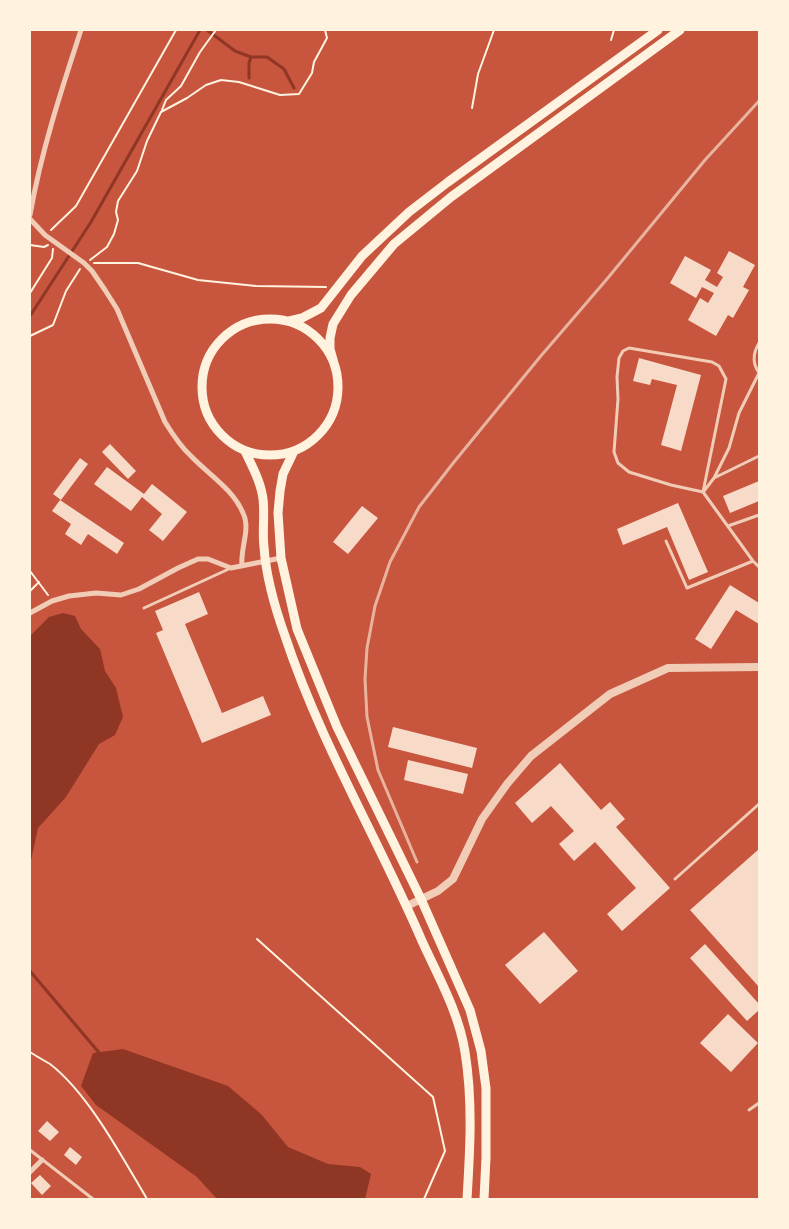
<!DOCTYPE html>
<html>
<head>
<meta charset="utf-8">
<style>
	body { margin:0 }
	#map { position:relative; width:789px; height:1229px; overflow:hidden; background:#c8553d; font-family:Lato,sans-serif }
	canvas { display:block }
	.frame { position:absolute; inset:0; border:31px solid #fff3e0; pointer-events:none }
</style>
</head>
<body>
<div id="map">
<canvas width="789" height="1229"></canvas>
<div class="frame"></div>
</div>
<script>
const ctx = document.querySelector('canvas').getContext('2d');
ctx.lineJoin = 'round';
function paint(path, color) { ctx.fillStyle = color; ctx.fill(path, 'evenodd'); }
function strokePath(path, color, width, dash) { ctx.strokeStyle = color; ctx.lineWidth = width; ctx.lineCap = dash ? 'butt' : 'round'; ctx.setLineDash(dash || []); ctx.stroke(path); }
paint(new Path2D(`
	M63,613L75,616L81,629L100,649L105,671L116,688L123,717L115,735L99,744L66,797L38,828L30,865V636L49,617Z
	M123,1049L228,1086L261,1114L288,1147L328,1164L360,1167L371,1174L365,1199H217L197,1177L96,1105L81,1086L93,1053Z`), '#8f3625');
strokePath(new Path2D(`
	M207,30L235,51L251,57H267L284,69L294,88
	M249,78V63L251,57
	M30,316L91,222L200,30
	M30,971L101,1055`), '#8f3625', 3);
paint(new Path2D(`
	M729,251L755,265L743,287L749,290L733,318L728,315L716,336L688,320L700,298L708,303L714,293L702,287L696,298L670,283L685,256L711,270L705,280L717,287L723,277L717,273Z
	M639,358L701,375L681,451L661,445L677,385L652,379L650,385L633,381Z
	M110,444L136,471L128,479L102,452Z
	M80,458L88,464L61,500L53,494Z
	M107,467L144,494L152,484L187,512L163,541L149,530L162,514L142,497L131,511L94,484Z
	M759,481V501L730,513L723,496Z
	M60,500L124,543L117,554L88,534L81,545L65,534L71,524L52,511Z
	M678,503L708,572L689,580L667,527L623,545L617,529Z
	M362,506L378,518L348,554L333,542Z
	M730,585L759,603V624L736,610L711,649L695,639Z
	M199,592L208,614L185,624L222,713L263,696L271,715L202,743L156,633L163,630L155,611Z
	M393,727L477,748L472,768L388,747Z
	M408,760L468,774L463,794L404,780Z
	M560,763L601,810L610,802L625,819L616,827L670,888L622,931L607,914L636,888L595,842L574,861L559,844L574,831L551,806L532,823L515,803Z
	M759,849V987L690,910Z
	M544,932L578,971L540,1004L505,965Z
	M705,944L759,1004V1010L747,1021L690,958Z
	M728,1014L758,1043L731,1072L700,1043Z
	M47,1121L59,1132L50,1141L38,1131Z
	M70,1147L82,1157L76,1165L64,1155Z
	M40,1175L51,1186L42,1195L31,1183Z`), '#f7dbc8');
strokePath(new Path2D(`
	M611,40L614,30
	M472,108L478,74L494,30
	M162,110L166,100L181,86L200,52L216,30
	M51,230L76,206L176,30
	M30,245L44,247L48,245
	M90,260L107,247L114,234L118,220L116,212L118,201L137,171L147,141L161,112L187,98L206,85L221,80L239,82L280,95L299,94L312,73L314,62L327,38L325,30
	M94,263H138L198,280L256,286L326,287
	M30,293L52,258L53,249
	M30,336L53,325L66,291L80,269
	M30,571L48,595
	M30,591L39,582
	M257,939L433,1097L445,1151L424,1199
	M30,1052C36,1056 43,1060 50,1064C88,1093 122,1157 147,1199`), '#fff3e0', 2);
strokePath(new Path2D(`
	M759,343C753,353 752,363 759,373
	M714,478L729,448L739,413L759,373
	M704,491L714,478L759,456
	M703,492L726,379L719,366L712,362L629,348L623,351L619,358L617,377L618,399L614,452L618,463L629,472L671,485L703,492L753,561L759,567
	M728,526L759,515
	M666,541L687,588L753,561
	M144,608L231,568
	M675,879L759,804
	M749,1110L759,1103
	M30,1150L93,1199`), '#f1ccb7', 3);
strokePath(new Path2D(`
	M30,215C41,152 61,91 81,30
	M30,219L45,235L84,263L92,271L105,290L117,309L165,422C173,435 180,446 191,456C208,474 233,489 243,513C251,529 240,548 242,566
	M30,613L52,601L69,596L96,593L121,595L139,589L178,568L198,559H208L231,568L281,558
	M30,1172L42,1160`), '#f1ccb7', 5);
strokePath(new Path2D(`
	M407,906L438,891L453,879L482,819L507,784L531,756L610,694L668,668L759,667`), '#f1ccb7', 8);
strokePath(new Path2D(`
	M202 387a68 68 0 1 1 136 0a68 68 0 1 1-136 0Z
	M289,321L302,318L321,308L362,256L409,212L448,182L658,30
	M337,374L330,349V338L333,324L351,295L394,244L451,197L680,30
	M245,451C252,466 261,482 263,499C265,515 262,531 264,547C266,577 275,608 285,636C320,742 378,839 422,941C438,976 459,1013 465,1052C473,1101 470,1150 467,1199
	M294,451L283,474L280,491L278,513L281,558L297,629L337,727L421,899L470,1010L481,1051L486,1088V1158L484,1199`), '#fff3e0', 9);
strokePath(new Path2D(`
	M417,862L378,770L367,717L365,679L367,648L375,606L390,562L419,507L454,462L540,357L607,279L705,160L759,101`), '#e9b49f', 3);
</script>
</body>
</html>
